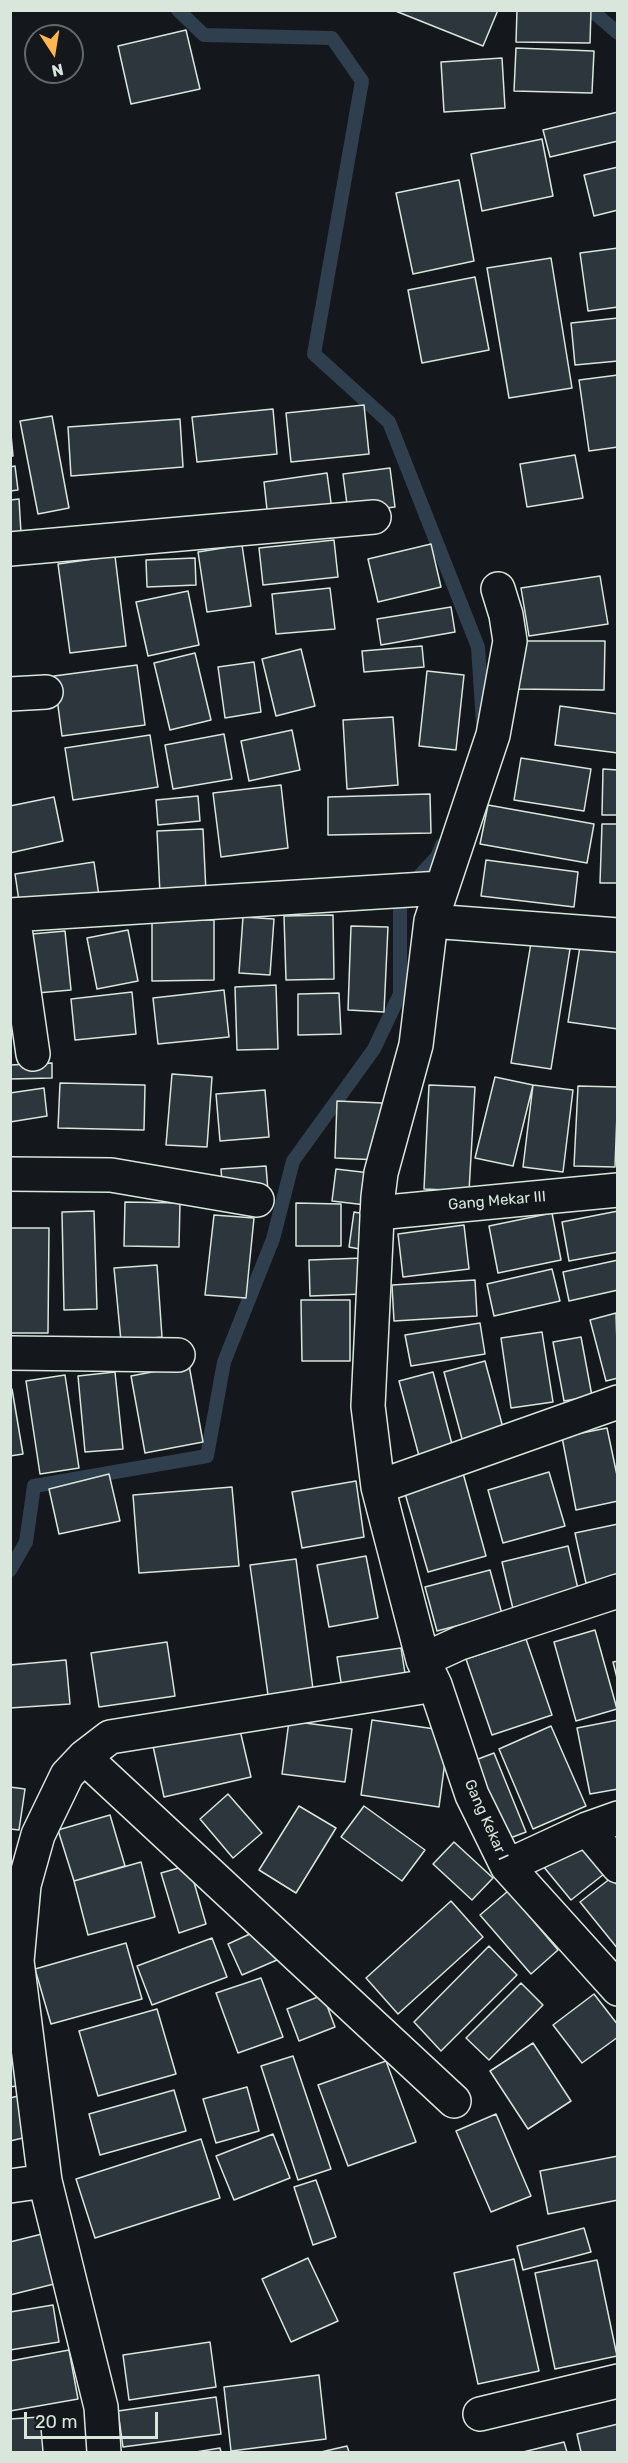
<!DOCTYPE html>
<html>
<head>
<meta charset="utf-8">
<style>
	body { margin:0 }
	#map { position:relative; width:628px; height:2463px; overflow:hidden; background:#14181c; font-family:Rubik,sans-serif }
	canvas { display:block }
	.frame { position:absolute; inset:0; border:12px solid #d8e6dc; pointer-events:none }
	.north { position:absolute; left:24px; top:24px; width:60px; height:60px; box-sizing:border-box; background:#14181c; border:2px solid #626a69; border-radius:50%; rotate:168deg; font-size:16px; font-weight:700; line-height:24px; text-align:center; color:#d8e6dc }
	.north::after { content:''; display:block; margin:auto; width:21px; height:27px; background:#ffb74d; clip-path:polygon(50% 0,100% 100%,50% 72%,0 100%) }
	.scale { position:absolute; left:24px; top:2412px; width:134px; height:27px; box-sizing:border-box; border:3px solid #d8e6dc; border-top:0; padding-left:8px; font-size:18px; line-height:21px; white-space:nowrap; color:#d8e6dc; -webkit-text-stroke:4px #14181c; paint-order:stroke }
</style>
</head>
<body>
<div id="map">
<canvas width="628" height="2463"></canvas>
<div class="frame"></div>
<div class="north">N</div>
<div class="scale">20 m</div>
</div>
<script>
const ctx = document.querySelector('canvas').getContext('2d');
ctx.lineJoin = 'round';
function strokePath(path, color, width, dash) { ctx.strokeStyle = color; ctx.lineWidth = width; ctx.lineCap = dash ? 'butt' : 'round'; ctx.setLineDash(dash || []); ctx.stroke(path); }
function paint(path, color) { ctx.fillStyle = color; ctx.fill(path, 'evenodd'); }
function write(font, color, halo, rows, align = 'center') {
  ctx.font = font + ' Rubik,sans-serif'; ctx.lineWidth = 4.5; ctx.setLineDash([]); ctx.textBaseline = 'middle'; ctx.strokeStyle = halo; ctx.fillStyle = color; for (const [text, x, y, turn = 0] of rows) {
    ctx.save(); ctx.translate(x, y); ctx.rotate((+turn || 0) * Math.PI / 180); ctx.textAlign = isNaN(turn) ? turn : align; if (halo) ctx.strokeText(text, 0, 0); ctx.fillText(text, 0, 0); ctx.restore();
  }
}
strokePath(new Path2D(`
	M178,10L204,35L332,38L362,81L314,354L389,422L478,647L483,723
	M591,10L618,33
	M10,1570L26,1542L34,1486L207,1456L224,1362L273,1239L293,1161L374,1049L400,994V897L437,857L442,845`), '#2f3f4d', 14);
const building = new Path2D(`
	M393,10H498L483,46Z
	M517,10H591L590,43L516,42Z
	M186,30L200,89L131,104L118,46Z
	M516,48L594,51L592,93L514,91Z
	M502,58L505,108L444,112L441,62Z
	M618,112V141L550,157L543,130Z
	M542,139L553,196L482,211L471,154Z
	M618,167V210L594,216L584,175Z
	M459,180L474,261L413,274L396,193Z
	M618,248V307L588,311L580,253Z
	M551,258L572,388L509,398L487,268Z
	M475,277L489,350L422,363L408,290Z
	M618,318V361L575,365L571,323Z
	M618,375V447L589,451L579,380Z
	M364,405L369,454L291,462L286,413Z
	M273,409L277,454L197,462L192,417Z
	M52,416L69,508L38,514L20,421Z
	M180,419L183,467L71,476L68,427Z
	M10,424L13,456H10Z
	M575,455L583,498L527,507L520,464Z
	M15,466L18,490L10,491V467Z
	M390,468L395,507L348,512L343,474Z
	M327,473L332,510L268,519L264,482Z
	M19,499L21,533L10,534V500Z
	M334,540L338,577L263,585L259,548Z
	M431,544L441,587L378,602L368,559Z
	M242,545L251,606L207,612L198,552Z
	M115,556L126,646L70,653L58,564Z
	M195,558L196,585L147,587L146,560Z
	M600,576L608,624L529,636L521,588Z
	M330,588L335,629L276,634L272,594Z
	M188,591L199,645L148,656L136,602Z
	M451,607L455,632L381,645L377,619Z
	M514,641H605L604,690L513,689Z
	M422,646L424,667L364,672L362,651Z
	M301,649L315,706L276,716L262,659Z
	M195,653L211,720L170,730L154,663Z
	M254,662L261,712L225,718L218,667Z
	M137,665L145,725L62,736L54,676Z
	M427,671L464,675L456,750L419,746Z
	M560,706L618,714V753L555,745Z
	M393,717L398,785L347,789L343,720Z
	M292,730L300,770L249,781L241,741Z
	M224,734L232,779L173,789L165,745Z
	M150,735L158,787L73,800L65,748Z
	M521,758L591,769L584,811L514,800Z
	M603,769L618,770V815H602Z
	M281,785L288,848L221,857L213,793Z
	M430,794L431,833L328,835V797Z
	M198,796L200,821L158,825L156,800Z
	M54,797L63,841L10,853V806Z
	M488,805L594,824L587,863L480,844Z
	M602,824H618V883H600Z
	M203,829L206,892L160,894L157,831Z
	M486,860L578,872L574,907L481,896Z
	M94,862L99,896L20,908L15,874Z
	M333,915L334,979L286,980L284,916Z
	M243,917L274,919L270,975L239,973Z
	M152,920H214V980L152,981Z
	M351,926L388,927L384,1012L348,1010Z
	M128,930L138,981L97,989L87,938Z
	M65,931L71,990L37,993L32,934Z
	M581,940L618,946V1029L568,1022Z
	M531,943L570,949L551,1069L511,1063Z
	M276,985L278,1049L237,1050L235,987Z
	M224,990L229,1037L158,1044L153,998Z
	M132,992L136,1034L75,1040L71,999Z
	M339,993L341,1034L298,1035V994Z
	M52,1063V1078L10,1079V1065Z
	M172,1074L212,1077L207,1147L166,1145Z
	M495,1077L533,1085L513,1166L475,1158Z
	M60,1083L145,1085L144,1130L58,1128Z
	M429,1085L475,1087L469,1191L424,1189Z
	M533,1085L573,1090L563,1172L523,1167Z
	M578,1086L618,1087L615,1167L574,1166Z
	M44,1088L47,1116L10,1122V1093Z
	M265,1090L269,1137L220,1141L216,1094Z
	M337,1101L382,1103L379,1160L335,1158Z
	M266,1166L268,1191L223,1194L221,1169Z
	M336,1169L370,1173L366,1205L332,1201Z
	M125,1202L180,1203L179,1247L124,1246Z
	M296,1203L341,1204V1246H296Z
	M94,1211L97,1309L64,1310L62,1212Z
	M618,1211V1252L569,1261L562,1222Z
	M354,1212L371,1215L365,1250L349,1247Z
	M552,1213L561,1260L498,1273L489,1226Z
	M214,1215L254,1218L246,1298L205,1295Z
	M464,1225L469,1269L403,1277L398,1234Z
	M10,1228H49L48,1333H10Z
	M363,1258L364,1294L310,1296L309,1260Z
	M618,1260V1290L569,1301L563,1272Z
	M157,1265L162,1337L121,1341L114,1268Z
	M552,1269L560,1301L494,1316L487,1284Z
	M475,1280L477,1316L394,1321L392,1285Z
	M301,1300H350V1361H302Z
	M616,1313L618,1378L606,1381L590,1320Z
	M480,1323L485,1354L411,1366L405,1335Z
	M542,1332L553,1402L511,1408L501,1338Z
	M581,1337L592,1396L564,1401L553,1342Z
	M485,1361L506,1439L465,1450L444,1372Z
	M189,1365L203,1442L145,1453L131,1376Z
	M115,1372L123,1449L85,1452L78,1376Z
	M433,1372L453,1448L419,1456L399,1381Z
	M65,1375L79,1468L40,1474L26,1381Z
	M10,1389H12L23,1454L10,1456Z
	M607,1428L618,1480V1501L576,1510L562,1437Z
	M549,1472L565,1526L503,1543L488,1490Z
	M463,1473L486,1556L428,1572L404,1490Z
	M109,1474L120,1521L59,1534L49,1489Z
	M356,1481L364,1537L302,1548L292,1492Z
	M232,1487L239,1566L139,1573L133,1495Z
	M618,1524V1576L586,1583L575,1533Z
	M568,1546L579,1593L513,1609L502,1562Z
	M366,1556L378,1618L329,1627L317,1565Z
	M296,1559L313,1689L268,1695L250,1565Z
	M490,1570L502,1614L437,1631L425,1587Z
	M595,1630L617,1709L576,1721L554,1642Z
	M526,1639L552,1715L492,1735L466,1659Z
	M167,1642L175,1696L99,1707L91,1653Z
	M401,1648L407,1686L343,1695L337,1657Z
	M66,1660L70,1704L10,1708V1665Z
	M618,1661V1682L613,1662Z
	M372,1720L449,1731L439,1807L361,1795Z
	M618,1720V1789L590,1794L577,1728Z
	M289,1721L352,1729L345,1782L282,1774Z
	M239,1726L251,1777L164,1797L153,1746Z
	M551,1726L586,1806L533,1829L499,1749Z
	M494,1753L526,1832L497,1843L465,1764Z
	M10,1787L25,1789L19,1830L10,1829Z
	M228,1794L262,1833L233,1858L200,1819Z
	M299,1806L336,1828L296,1893L259,1870Z
	M364,1806L425,1850L402,1881L341,1837Z
	M110,1815L125,1866L74,1881L58,1830Z
	M576,1839L604,1874L571,1900L543,1866Z
	M454,1842L493,1878L472,1900L433,1864Z
	M141,1862L155,1917L88,1935L74,1881Z
	M189,1865L206,1924L179,1933L161,1873Z
	M611,1878L618,1886V1949L580,1902Z
	M508,1891L558,1950L531,1974L480,1915Z
	M451,1901L483,1937L398,2014L366,1978Z
	M263,1928L277,1960L242,1975L228,1944Z
	M212,1938L227,1977L152,2005L137,1966Z
	M126,1943L142,1999L51,2024L35,1969Z
	M489,1946L517,1975L441,2051L414,2022Z
	M261,1978L283,2037L238,2053L216,1993Z
	M521,1983L543,2005L489,2060L466,2038Z
	M594,1994L618,2025V2037L582,2063L553,2025Z
	M323,1995L335,2027L299,2041L287,2009Z
	M157,2009L176,2074L98,2096L79,2031Z
	M533,2043L571,2101L528,2129L490,2071Z
	M15,2048L22,2085L10,2087V2049Z
	M293,2056L331,2169L298,2180L261,2066Z
	M386,2061L416,2142L348,2166L318,2085Z
	M247,2087L259,2131L216,2143L203,2099Z
	M174,2090L186,2131L100,2155L89,2114Z
	M18,2096L27,2137L10,2141V2098Z
	M496,2114L531,2196L491,2212L456,2131Z
	M273,2134L290,2178L234,2200L216,2156Z
	M201,2139L220,2198L95,2238L76,2179Z
	M618,2156V2200L548,2214L540,2171Z
	M316,2180L336,2237L313,2245L294,2187Z
	M584,2228L591,2252L523,2270L517,2246Z
	M46,2233L58,2283L10,2295V2242Z
	M308,2258L338,2321L291,2342L262,2279Z
	M514,2259L539,2371L478,2384L454,2273Z
	M597,2260L617,2356L555,2369L535,2273Z
	M53,2305L59,2342L10,2350V2312Z
	M210,2342L216,2387L129,2400L123,2355Z
	M69,2350L78,2399L10,2411V2361Z
	M319,2375L326,2439L231,2451L224,2387Z
	M216,2397L221,2434L123,2447L118,2411Z
	M40,2417L43,2452H10V2419Z
	M618,2424V2452H581L577,2434Z
	M564,2442L567,2452H523Z
	M347,2446L349,2452H321Z
	M220,2448L221,2452H196Z`);
paint(building, '#2c363c');
strokePath(building, '#d8e6dc', 1.5);
const street = new Path2D(`
	M10,549L374,517
	M10,694L46,692
	M10,915L441,888
	M13,915L33,1054
	M431,921L618,935
	M10,1174L111,1175L257,1200
	M377,1213L618,1190
	M10,1353L178,1355
	M378,1487L618,1402
	M618,1591L460,1643L423,1660L435,1685L472,1795L507,1866L618,1989
	M423,1660L378,1487L368,1406L378,1197L381,1173L416,1045L431,921L493,735L510,641L506,615L498,589
	M84,1757L454,2101
	M587,1829L618,1866
	M507,1866L587,1829L618,1818
	M10,2186L45,2181
	M480,2414L618,2381
	M104,2452L101,2407L45,2181L17,1961L24,1885L38,1835L67,1775L84,1757L110,1737L435,1685`);
strokePath(street, '#d8e6dc', 36);
strokePath(street, '#14181c', 33);
write('15px', '#d8e6dc', '#14181c', [
	["Gang Mekar III",497,1201,-5],
	["Gang Kekar I",486,1820,66]
]);
</script>
</body>
</html>
